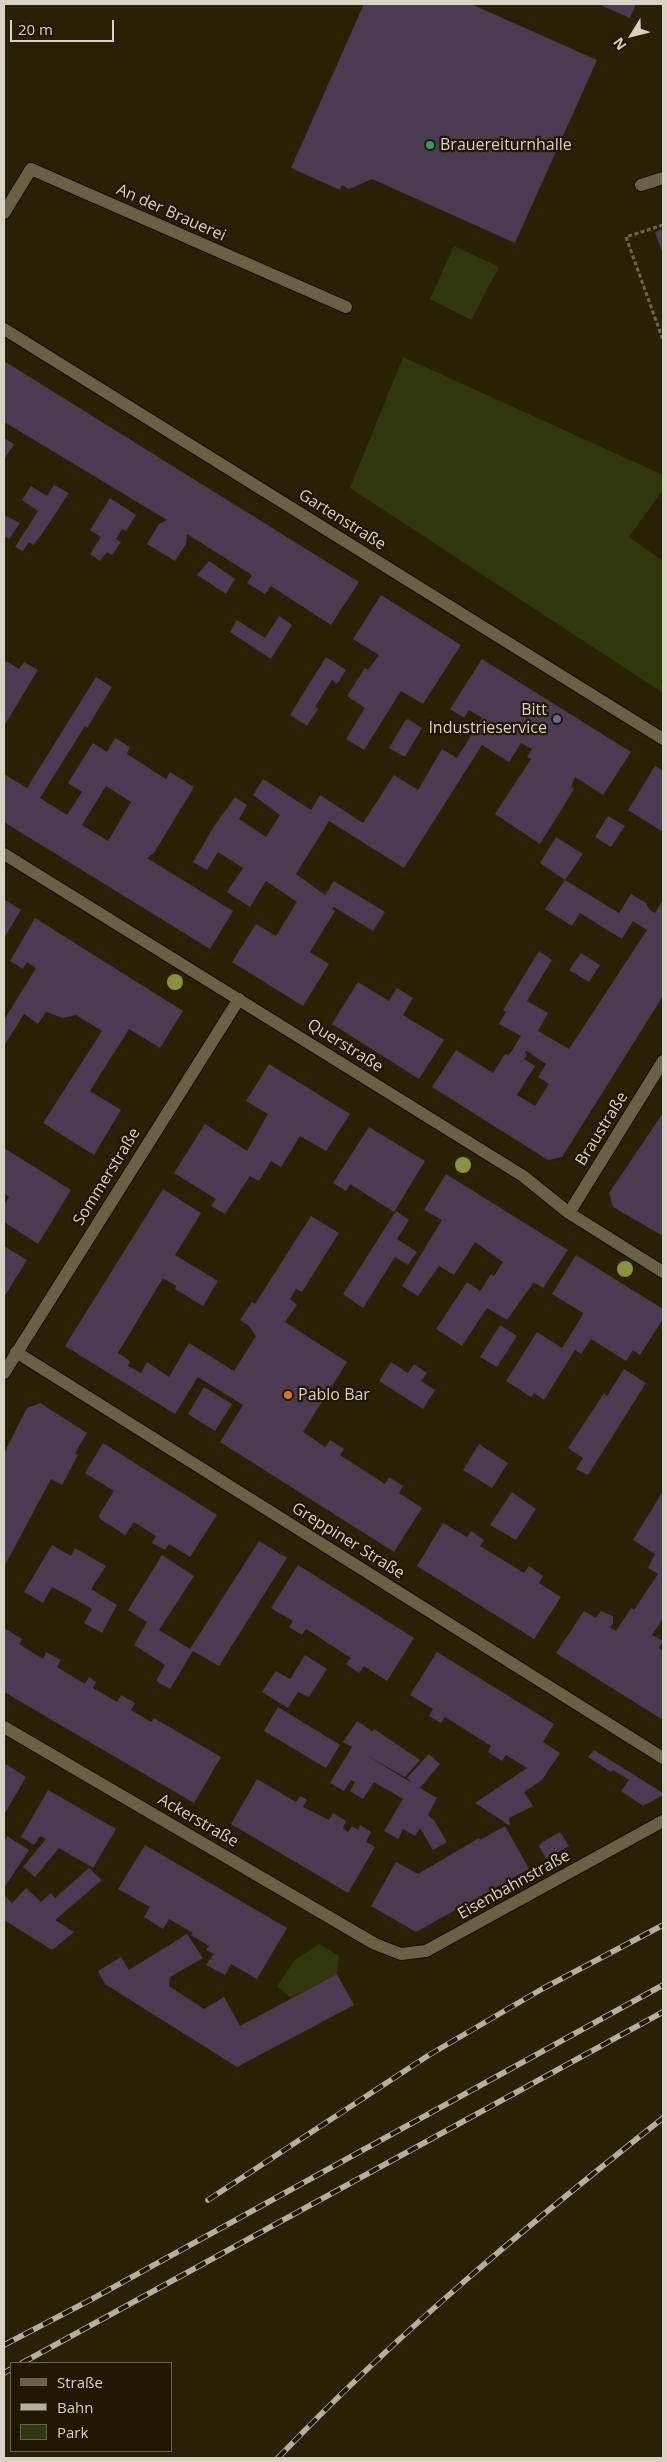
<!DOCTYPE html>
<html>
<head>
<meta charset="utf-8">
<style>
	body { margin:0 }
	#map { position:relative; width:667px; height:2462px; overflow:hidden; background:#292104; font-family:"Open Sans",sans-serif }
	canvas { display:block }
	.frame { position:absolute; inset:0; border:5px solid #d7d2c2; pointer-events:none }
	.legend { position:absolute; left:10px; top:2362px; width:162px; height:90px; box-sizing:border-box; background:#201700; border:1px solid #69624e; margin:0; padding:6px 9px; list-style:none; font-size:15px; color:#d7d2c2 }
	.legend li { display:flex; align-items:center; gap:10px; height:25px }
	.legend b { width:25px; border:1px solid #69624e }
	.north { position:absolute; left:607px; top:10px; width:50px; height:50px; -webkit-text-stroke:4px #201700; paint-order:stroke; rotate:234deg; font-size:14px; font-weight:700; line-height:20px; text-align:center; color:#d7d2c2 }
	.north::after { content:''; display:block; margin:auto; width:18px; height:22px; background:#d7d2c2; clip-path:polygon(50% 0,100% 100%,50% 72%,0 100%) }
	.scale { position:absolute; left:10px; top:20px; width:104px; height:22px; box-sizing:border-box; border:2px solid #d7d2c2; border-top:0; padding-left:6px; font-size:15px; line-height:18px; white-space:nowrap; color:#d7d2c2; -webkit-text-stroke:4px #201700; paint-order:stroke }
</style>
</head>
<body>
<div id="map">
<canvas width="667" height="2462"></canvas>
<div class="frame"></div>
<ul class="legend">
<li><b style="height:6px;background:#6a6144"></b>Straße</li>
<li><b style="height:6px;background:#b5b09d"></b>Bahn</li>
<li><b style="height:14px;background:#30370c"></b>Park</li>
</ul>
<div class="north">N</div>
<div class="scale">20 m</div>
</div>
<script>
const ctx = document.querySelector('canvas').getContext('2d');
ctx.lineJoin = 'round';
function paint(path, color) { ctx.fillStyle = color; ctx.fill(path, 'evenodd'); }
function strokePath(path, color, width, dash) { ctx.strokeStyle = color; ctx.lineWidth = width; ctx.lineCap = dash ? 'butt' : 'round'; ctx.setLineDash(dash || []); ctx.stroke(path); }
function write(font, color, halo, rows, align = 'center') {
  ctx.font = font + ' "Open Sans",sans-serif'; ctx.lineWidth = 4.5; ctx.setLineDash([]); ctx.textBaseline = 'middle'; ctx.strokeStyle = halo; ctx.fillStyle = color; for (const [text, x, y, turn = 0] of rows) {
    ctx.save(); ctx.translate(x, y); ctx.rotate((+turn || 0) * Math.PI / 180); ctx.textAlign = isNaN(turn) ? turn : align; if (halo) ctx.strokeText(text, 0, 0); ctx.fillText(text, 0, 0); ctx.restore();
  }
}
paint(new Path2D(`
	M454,246L499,267L471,320L430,299Z
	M403,357L663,475V490L629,537L663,561V677L661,680L663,693L350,488Z
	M319,1944L339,1956L337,1974L299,1994L290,1997L277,1986L295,1960Z`), '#30370c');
paint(new Path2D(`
	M364,4H471L597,60L515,243L372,179L349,189L342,185L340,190L291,168Z
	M598,4H636L630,18Z
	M663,229V254L655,232Z
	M4,361L359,582L331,625L271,586L265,594L247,583L252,575L187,534L186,544L175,561L147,544L159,524L167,520L6,423L4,427Z
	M4,438L14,444L4,460Z
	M54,485L69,493L42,534L33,545L29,542L23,551L15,547L38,511L22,500L31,486L47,496Z
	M110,498L136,515L126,531L122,529L116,539L121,542L112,555L107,552L100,561L90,554L101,537L90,530Z
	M4,515L20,523L9,539L4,536Z
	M209,561L235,579L226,594L197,575Z
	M381,595L461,645L423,704L401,691L364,750L346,739L365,708L347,696L365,668L368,670L379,655L353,639Z
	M279,616L292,625L271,659L230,632L237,620L265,638Z
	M326,657L346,670L337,684L332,680L315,707L318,709L307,726L290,715Z
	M482,659L631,752L603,795L575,777L571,787L574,789L540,844L495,814L531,759L527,757L532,749L521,743L509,762L482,745L404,868L329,821L296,874L325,895L334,881L385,912L373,931L334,907L332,908L335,911L310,952L329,964L303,1006L232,962L256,924L276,936L297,902L266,881L250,907L227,892L243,868L218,852L207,870L193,862L213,828L235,797L247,805L239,819L266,837L280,815L253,795L263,779L311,810L320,795L363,823L394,775L418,790L442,749L457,758L482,718L469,710L464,718L450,709Z
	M6,661L19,669L24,662L38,670L4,726V665Z
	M96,677L112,687L87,728L85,726L40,798L67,815L82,792L68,783L93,743L107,752L115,738L130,747L127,754L166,779L170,772L194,787L154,853L147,858L233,911L210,949L4,822V774L27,788ZM106,786L131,802L108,841L82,825Z
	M408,719L422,728L405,757L389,748L405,721Z
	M655,766L663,771V832L628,810Z
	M608,816L625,826L611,847L595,837Z
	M556,837L583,854L565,880L619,913L631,894L646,903L649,909L655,913L663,900V996L562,1157L548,1160L432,1087L456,1050L493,1073L505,1054L509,1055L521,1036L499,1024L506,1012L503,1010L539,951L552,960L527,1001L548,1013L538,1031L569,1049L647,930L633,921L622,939L580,913L572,926L545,909L565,880L540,863ZM527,1051L546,1064L538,1077L549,1084L535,1106L517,1095L535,1066L524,1059L527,1056L525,1052Z
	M4,899L21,910L4,938Z
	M35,918L183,1011L160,1048L129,1029L90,1091L121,1110L94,1155L43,1123L102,1031L76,1015L63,1018L46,1012L38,1024L24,1014L4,1046V1020L36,968L27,962L23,969L10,961Z
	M581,953L600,965L589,982L569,970Z
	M358,982L389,1001L397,988L413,998L403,1015L444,1040L419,1079L332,1024Z
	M269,1064L350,1114L326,1151L300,1136L281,1167L271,1161L259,1181L250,1176L225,1214L211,1206L216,1199L174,1173L205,1124L247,1151L268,1114L246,1101Z
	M663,1113V1236L613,1207L609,1193Z
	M369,1127L425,1161L394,1212L350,1184L346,1191L333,1183Z
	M4,1148L71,1190L38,1244L4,1222V1205L9,1197L4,1193Z
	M446,1174L568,1250L543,1288L534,1282L507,1320L487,1308L462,1346L436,1329L467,1282L480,1291L491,1274L494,1276L503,1262L475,1242L454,1275L439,1266L418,1296L402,1286L442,1220L424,1210Z
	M163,1189L201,1213L175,1255L218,1281L203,1306L175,1289L176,1286L163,1278L118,1353L130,1361L128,1366L141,1373L147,1362L169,1377L189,1343L234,1371L256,1336L248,1325L240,1320L252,1302L255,1304L311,1216L339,1233L302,1292L296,1289L290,1299L297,1305L285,1322L347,1362L303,1432L325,1447L330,1440L344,1449L340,1455L385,1484L389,1477L403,1486L399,1493L422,1508L394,1552L220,1442L243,1405L198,1377L175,1414L65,1346Z
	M396,1211L409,1220L397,1239L417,1252L408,1265L395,1257L363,1308L343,1294Z
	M4,1246L27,1260L4,1297Z
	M576,1255L663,1309V1319L640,1355L633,1350L626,1361L591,1339L581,1354L575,1350L544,1400L534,1393L531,1397L506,1381L537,1332L562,1348L581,1318L583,1313L552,1294Z
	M500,1325L517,1336L497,1367L480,1357Z
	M391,1362L408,1373L414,1364L427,1373L421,1381L435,1390L423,1409L379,1381Z
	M624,1369L646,1383L588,1475L576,1469L583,1458L568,1448L604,1393L607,1396Z
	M204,1387L232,1404L215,1431L188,1414Z
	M40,1403L87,1433L75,1453L78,1455L62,1485L51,1479L4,1567V1453L27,1408Z
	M103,1443L217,1515L190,1557L169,1544L165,1550L152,1543L156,1536L134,1522L125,1535L100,1519L99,1515L114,1491L85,1473Z
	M479,1444L508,1463L492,1488L463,1470Z
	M663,1491V1618L652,1635L663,1641L659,1648L663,1651V1720L556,1653L584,1611L596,1618L601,1611L613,1616V1623L610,1627L616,1631L631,1608L634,1610L658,1574L648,1568L655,1554L633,1540Z
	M512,1492L536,1509L516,1540L490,1525Z
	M443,1523L467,1537L471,1531L484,1540L480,1546L524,1573L529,1566L543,1576L539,1583L561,1597L534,1639L417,1566Z
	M259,1541L287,1558L219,1666L193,1651L170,1689L156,1681L165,1665L134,1645L147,1622L128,1610L162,1555L194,1576L159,1630L190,1649Z
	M52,1545L71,1556L75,1548L106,1566L91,1589L117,1605L102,1633L84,1623L92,1609L77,1600L52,1587L43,1603L24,1592Z
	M298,1565L414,1638L387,1681L364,1666L359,1673L346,1664L351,1658L306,1629L302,1635L289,1627L293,1621L271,1608Z
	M4,1628L22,1639L19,1644L43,1659L46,1652L61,1660L57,1667L85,1684L89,1677L96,1682L93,1688L117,1702L121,1695L135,1703L131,1710L151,1722L154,1718L221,1757L194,1803L4,1692Z
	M437,1652L554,1724L543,1742L560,1753L542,1780L524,1792L533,1806L509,1818L510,1826L475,1803L527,1768L506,1755L502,1761L488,1752L491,1746L445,1717L441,1723L429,1716L433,1709L410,1695Z
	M305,1655L327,1669L309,1697L298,1692L288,1708L262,1692L276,1671L290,1679Z
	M278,1707L340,1745L326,1768L264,1731Z
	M357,1721L372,1731L374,1729L420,1760L405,1777L366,1755L412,1783L407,1778L429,1754L440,1764L420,1788L437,1798L428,1815L434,1820L447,1842L433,1850L420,1828L415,1836L403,1829L398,1839L384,1831L403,1799L374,1782L363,1799L350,1791L355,1782L351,1780L344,1791L330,1783L352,1747L343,1742Z
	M594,1750L663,1793V1795L643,1806L621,1791L629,1780L613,1770L611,1772L588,1757Z
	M4,1763L26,1777L4,1815Z
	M257,1779L296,1802L300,1796L307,1800L303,1807L329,1820L333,1813L346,1821L343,1828L348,1832L352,1826L358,1830L360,1825L371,1832L366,1842L375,1847L348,1893L231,1824Z
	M48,1790L116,1829L93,1868L59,1848L35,1877L23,1867L46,1839L40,1836L34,1845L21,1837Z
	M505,1826L529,1869L416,1932L371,1906L396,1862L418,1874L479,1838L480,1840Z
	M560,1832L569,1846L546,1859L539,1846L541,1843Z
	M7,1836L29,1850L4,1888V1842Z
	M145,1845L287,1928L257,1979L231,1964L225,1975L206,1965L214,1954L206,1950L209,1946L191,1935L193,1933L169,1919L163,1929L144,1917L150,1907L118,1889Z
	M89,1868L102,1880L55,1920L74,1932L52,1950L4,1920V1895L12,1903L26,1888L41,1902L51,1893L55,1898Z
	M187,1934L203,1958L170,1977L169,1986L204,2009L224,1997L240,2026L337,1974L354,2005L237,2067L105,1984L98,1971L121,1957L129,1970Z`), '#4a3a52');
const service = new Path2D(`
	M641,185L663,178`);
const minor = new Path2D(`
	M4,213L31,169L346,307
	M4,329L663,739
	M4,854L523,1176L569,1213L663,1272
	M569,1213L663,1061
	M16,1352L663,1758
	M4,1373L239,999
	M4,1727L375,1944L401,1954L426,1951L663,1821`);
strokePath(service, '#120a00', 14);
strokePath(minor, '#120a00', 14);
strokePath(new Path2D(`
	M663,225L626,237L663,340`), '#6c654d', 3, [4, 2.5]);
strokePath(service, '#6a6144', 12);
strokePath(minor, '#6a6144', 12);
const rail = new Path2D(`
	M208,2200L429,2055L542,1989L663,1925
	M4,2345L92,2299L663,1985
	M22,2363L663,2012
	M4,2373L11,2369
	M278,2458C396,2334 529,2224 663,2118`);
strokePath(rail, '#b5b09d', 5.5);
strokePath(rail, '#201700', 4, [11]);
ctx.fillStyle = '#89923d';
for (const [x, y] of [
	[175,982],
	[463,1165],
	[625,1269]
]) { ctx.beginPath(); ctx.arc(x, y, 8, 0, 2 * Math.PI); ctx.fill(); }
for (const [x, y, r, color] of [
	[430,145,5,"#2e9e5b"],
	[557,719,5,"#5c6f8a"],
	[288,1395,5,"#e8710a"]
]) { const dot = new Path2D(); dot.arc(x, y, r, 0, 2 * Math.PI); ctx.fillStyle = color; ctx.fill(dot); strokePath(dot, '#201700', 2); }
write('16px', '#d7d2c2', '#201700', [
	["Brauereiturnhalle",440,145],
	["Bitt",547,710,"right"],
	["Industrieservice",547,728,"right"],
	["Pablo Bar",298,1395]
], 'left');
write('16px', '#d7d2c2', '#201700', [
	["An der Brauerei",171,213,24],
	["Gartenstraße",342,520,32],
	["Querstraße",345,1046,32],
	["Braustraße",602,1129,-58],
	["Sommerstraße",107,1177,-58],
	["Greppiner Straße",348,1541,32],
	["Ackerstraße",198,1821,30],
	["Eisenbahnstraße",514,1885,-29]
]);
</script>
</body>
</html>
